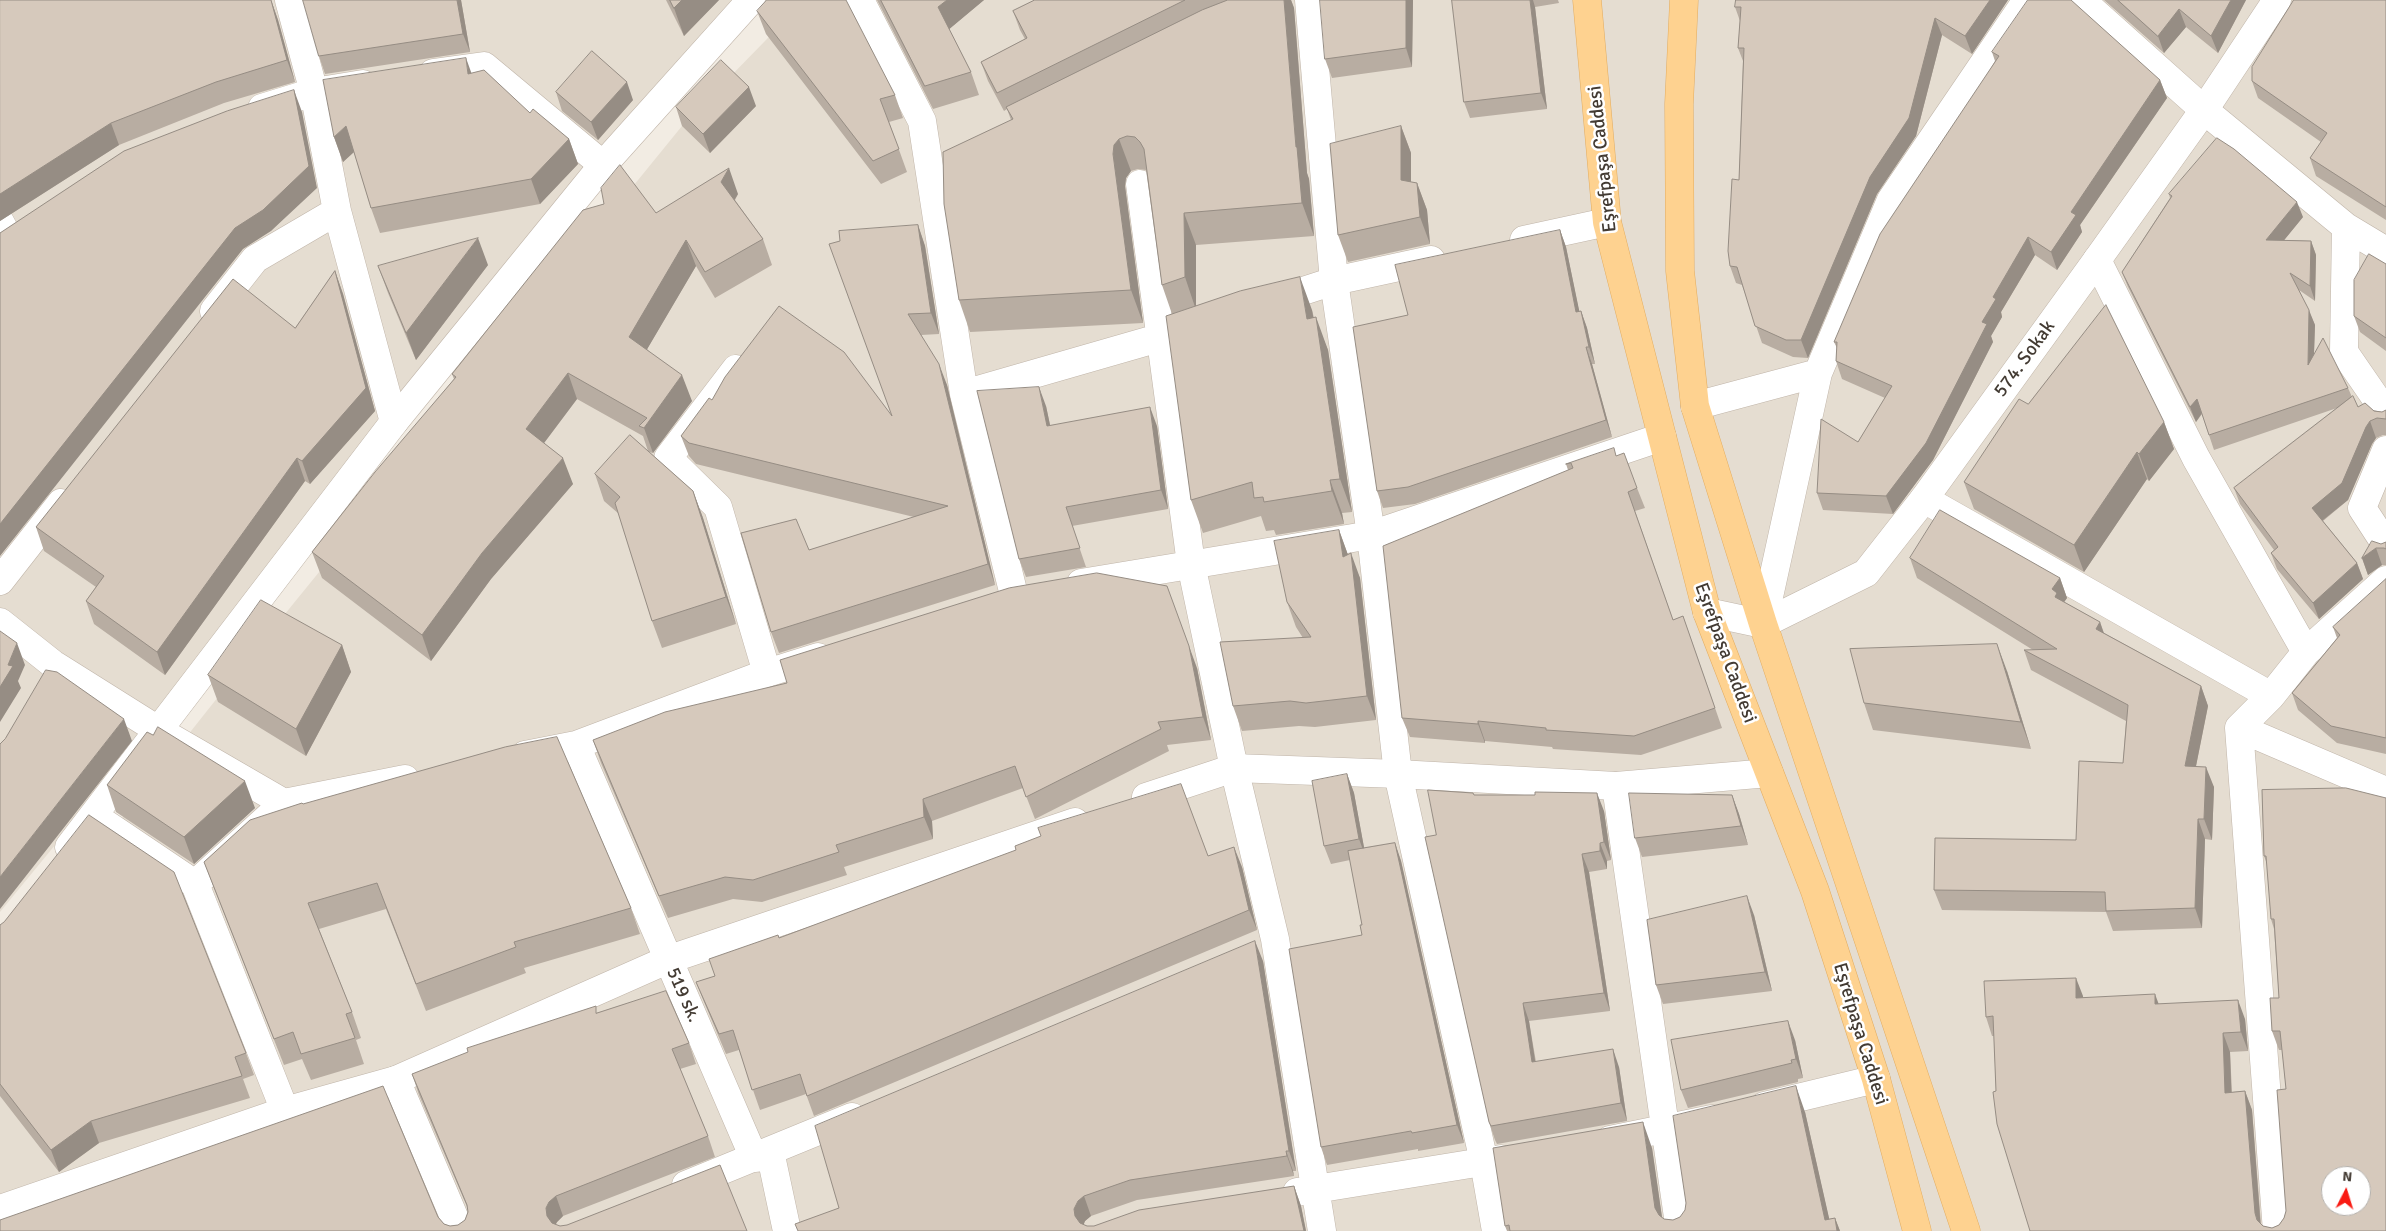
<!DOCTYPE html>
<html>
<head>
<meta charset="utf-8">
<style>
	body { margin:0 }
	#map { position:relative; width:2386px; height:1231px; overflow:hidden; background:#f2ece3; font-family:Signika,sans-serif }
	canvas { display:block }
	.north { position:absolute; left:2321px; top:1166px; width:50px; height:50px; box-sizing:border-box; background:#fff; border:1px solid #b4b1ad; border-radius:50%; rotate:5deg; font-size:14px; font-weight:700; line-height:20px; text-align:center; color:#433b33 }
	.north::after { content:''; display:block; margin:auto; width:18px; height:22px; background:#f91b13; clip-path:polygon(50% 0,100% 100%,50% 72%,0 100%) }
</style>
</head>
<body>
<div id="map">
<canvas width="2386" height="1231"></canvas>
<div class="north">N</div>
</div>
<script>
const ctx = document.querySelector('canvas').getContext('2d');
ctx.lineJoin = 'round';
function paint(path, color) { ctx.fillStyle = color; ctx.fill(path, 'evenodd'); }
function strokePath(path, color, width, dash) { ctx.strokeStyle = color; ctx.lineWidth = width; ctx.lineCap = dash ? 'butt' : 'round'; ctx.setLineDash(dash || []); ctx.stroke(path); }
function write(font, color, halo, rows, align = 'center') {
  ctx.font = font + ' Signika,sans-serif'; ctx.lineWidth = 5; ctx.setLineDash([]); ctx.textBaseline = 'middle'; ctx.strokeStyle = halo; ctx.fillStyle = color; for (const [text, x, y, turn = 0] of rows) {
    ctx.save(); ctx.translate(x, y); ctx.rotate((+turn || 0) * Math.PI / 180); ctx.textAlign = isNaN(turn) ? turn : align; if (halo) ctx.strokeText(text, 0, 0); ctx.fillText(text, 0, 0); ctx.restore();
  }
}
paint(new Path2D(`
	M0,0H750L0,912Z
	M805,0H2386V1231H0V972L241,668L682,126ZM2331,1176H2361V1206H2331Z`), '#e5ddd1');
const minor = new Path2D(`
	M289,0L314,92L337,211L394,422
	M860,0L922,121L964,394L1014,595
	M1309,0L1334,281L1371,535L1398,774L1484,1162L1496,1231
	M2081,0L2204,110L2346,227L2386,251
	M433,73L484,66L603,165
	M262,108L314,92L363,84
	M1140,184L1191,564L1234,768L1275,939L1322,1231
	M0,222L7,235
	M2346,227L2344,352L2386,413
	M1524,240L1607,222
	M2097,260L2196,458L2306,652
	M1269,302L1334,281L1431,260
	M214,311L255,259L337,211
	M736,369L668,458L718,507L767,673
	M964,394L1176,333
	M1695,406L1818,373
	M2386,450L2362,508L2386,545
	M1924,499L2271,696
	M0,581L61,503
	M1081,583L1371,535L1662,437
	M0,622L53,664L158,730L284,803
	M1763,624L1818,373L1891,200L2027,0
	M2239,728L2386,791
	M576,745L754,1158L771,1156L787,1231
	M525,755L576,745L767,673L818,657
	M1616,786L1680,1231
	M94,816L195,884L285,1111
	M195,884L284,803L405,779
	M396,1080L460,1231
	M1764,1106L1876,1079
	M1610,1140L1712,1119
	M686,1185L852,1117
	M1297,1192L1501,1159
	M2277,1231L2239,728L2271,696L2306,652L2386,580`);
const tertiary = new Path2D(`
	M1707,612L1763,624L1866,573L1924,499L2097,260L2204,110L2277,0
	M1146,797L1234,768L1398,774L1616,786L1769,773
	M69,847L394,422L603,165L751,0
	M0,1209L285,1111L396,1080L667,960L1075,822`);
const primary = new Path2D(`
	M1587,0L1607,222L1707,612L1815,891L1876,1079L1917,1231
	M1684,0L1679,104L1680,271L1695,406L1763,624L1966,1231`);
strokePath(minor, '#c0b5a9', 29);
strokePath(tertiary, '#c0b5a9', 29);
strokePath(primary, '#e2ac60', 29);
strokePath(minor, '#fff', 28);
strokePath(tertiary, '#fff', 28);
strokePath(primary, '#fed290', 28);
paint(new Path2D(`
	M0,0H271L278,20L295,82L224,103L119,145L0,221Z
	M303,0H461L470,52L325,74L319,56Z
	M666,0H719L684,36Z
	M877,0H984L949,29L971,72L979,95L933,109Z
	M1035,0H1291L1294,8L1307,173L1309,179L1314,236L1196,245V306L1312,310L1314,318L1328,350L1352,512L1342,513L1344,524L1276,535L1274,530L1266,531L1261,516L1203,533L1191,500L1172,314L1162,285L1146,170L1138,169L1131,171L1126,178L1125,186L1143,323L970,332L959,300L1011,120L1007,109L1004,111L988,81L981,62L1025,39L1020,30L1013,11Z
	M1413,0L1412,67L1332,78L1325,59Z
	M1452,0H1558L1559,3L1535,7L1547,109L1470,118L1464,102Z
	M2008,0L1972,54L1942,35L1916,136L1877,194L1808,358L1793,357L1762,343L1742,285L1736,283L1730,266L1739,180L1743,61L1738,48L1740,21L1735,7Z
	M2104,0H2246L2218,53L2186,27L2164,53Z
	M2386,0V220L2316,176L2310,158L2321,142L2258,98L2252,81Z
	M757,11L895,95L903,118L889,122L907,172L881,184L766,34Z
	M1992,52L2160,80L2167,98L2080,225L2082,232L2057,270L2035,255L2001,312L2002,317L1991,336L1993,342L1933,460L1893,514L1823,510L1817,493L1858,442L1885,398L1842,379L1836,361L1837,348L1834,342L1995,61Z
	M471,73L569,139L578,164L540,204L380,233L371,208L354,152L343,162L334,137Z
	M556,92L633,100L598,140L562,111Z
	M756,106L710,153L682,126L676,107Z
	M1401,126L1411,153V182L1417,183L1427,210L1430,244L1348,262L1338,235Z
	M738,194L735,200L763,239L772,265L715,298L696,266L647,349L692,401L653,453L649,452L693,491L703,518L736,624L662,648L652,621L619,514L604,501L595,474L648,451L643,436L577,399L544,443L573,484L491,579L431,661L322,578L312,552L454,379L452,374L656,213Z
	M2169,194L2303,217L2284,240L2311,241L2316,255L2315,301L2299,290L2315,325L2314,354L2348,388L2352,397L2358,407L2382,412L2386,410V435H2383L2376,438L2372,444L2348,500L2323,521L2357,563L2363,579L2319,619L2277,569L2271,553L2274,550L2240,504L2234,488L2337,408L2214,450L2202,414L2196,422L2128,287L2122,272L2170,198Z
	M918,225L925,246L939,334L921,335L947,385L995,585L779,653L771,632L809,550L914,517L696,464L689,456L681,436L712,400L892,416Z
	M1560,230L1566,247L1579,311H1581L1587,328L1595,364H1592L1612,437L1415,504L1383,508L1377,491L1408,315Z
	M2386,264V351L2360,332L2354,316Z
	M488,265L416,360L388,293L378,266Z
	M335,271L343,294L375,411L310,484L305,481L165,675L94,624L86,601L96,587L44,551L36,527L295,328Z
	M2028,404L2164,422L2174,449L2149,481L2147,479L2084,572L1974,509L1964,482Z
	M1046,406L1050,425L1157,426L1168,509L1072,526L1086,567L1026,577L1019,559Z
	M1616,456L1637,488L1645,508L1635,511L1673,620L1683,616L1722,728L1641,755L1553,749L1552,747L1485,741V743L1410,737L1402,718L1568,470L1566,464Z
	M1339,530L1348,555L1360,578L1376,720L1315,727L1299,726L1242,731L1233,706L1303,638L1296,627L1287,602Z
	M2386,542V565H2382L2368,575L2362,558L2381,544Z
	M1910,558L2060,578L2067,598L2064,602L2100,622L2104,633L2201,686L2208,706L2196,766L2214,787L2212,840L2205,839L2202,928L2113,931L2106,912L1942,910L1934,890L2076,840L2123,763L2126,721L2031,670L2024,650H2033L1917,578Z
	M2386,579V754L2337,743L2298,710L2292,693L2337,638L2333,627Z
	M342,645L351,672L306,756L218,702L208,675Z
	M1197,668L1211,740L1167,745L1169,751L1035,819L1023,788L932,821L933,839L844,867L847,875L762,902L733,899L668,918L601,763L593,740Z
	M2007,671L2031,749L1873,730L1864,703Z
	M153,735L255,808L194,864L116,812L107,785Z
	M1347,774L1354,793L1364,848L1395,843L1401,861L1464,1143L1418,1151V1149L1327,1165L1321,1147L1362,935V925L1350,860L1331,864L1324,846Z
	M2262,790L2386,1231H2030L1996,1091L1994,1036H1992L1986,1017L2083,996V998L2158,1004L2245,1019L2248,1051L2230,1052L2232,1092L2245,1091L2252,1110L2261,1224L2263,1226L2272,1228L2279,1225L2284,1218L2286,1211V1089L2282,1050H2279L2272,1031L2279,998L2274,929L2271,919L2267,864L2264,856Z
	M1474,795L1604,811L1611,860L1607,861V869L1589,872L1610,1011L1529,1021L1536,1062L1619,1067L1627,1121L1497,1144L1495,1140L1489,1122L1436,835Z
	M1732,795L1739,814L1748,845L1642,857L1635,838Z
	M303,804L631,908L640,934L524,968L526,973L426,1011L386,909L319,929L352,1012L361,1038L356,1040L364,1064L311,1080L302,1059L284,1065L214,888L204,862Z
	M1208,856L1242,867L1257,930L814,1116L806,1094L760,1110L739,1050L726,1054L704,1002L696,982L715,976L779,938Z
	M1754,915L1772,991L1663,1004L1656,985Z
	M0,925L246,1053L254,1075L243,1079L250,1098L99,1143L59,1172L0,1096Z
	M1263,961L1296,1171H1293L1294,1176L1137,1200L1091,1216L1085,1221L1083,1225L1087,1226H1094L1294,1186L1301,1206L1306,1231H798L839,1208Z
	M599,1012L689,1043L696,1064L680,1069L708,1136L715,1157L563,1216L557,1222L555,1225L560,1226L747,1231H0L438,1217L444,1224L450,1226L458,1225L465,1220L468,1212V1209L419,1095L412,1074Z
	M1795,1040L1803,1078L1798,1079V1082L1688,1108L1681,1090Z
	M1805,1112L1829,1219L1835,1218L1840,1231H1507L1505,1226L1652,1148L1662,1218L1664,1219L1673,1220L1680,1217Z`), '#b8ada2');
paint(new Path2D(`
	M271,0L278,20L295,82L287,60Z
	M457,0H461L470,52L463,34Z
	M682,0H719L684,36L674,8Z
	M947,0H984L947,31L938,7Z
	M1284,0H1291L1294,8L1307,173L1309,179L1314,236L1302,203L1296,147Z
	M1406,0H1413L1412,67L1406,48Z
	M1530,0H1533L1535,7L1547,109L1541,93Z
	M1990,0H2008L1972,54L1965,36Z
	M2231,0H2246L2218,53L2211,36Z
	M2179,9L2186,27L2164,53L2158,36Z
	M1935,18L1942,35L1916,136L1877,194L1808,358L1801,340Z
	M466,58L475,83L468,74Z
	M2160,80L2167,98L2080,225L2082,232L2057,270L2051,252L2071,212Z
	M627,82L633,100L598,140L591,122Z
	M749,87L756,106L710,153L703,134Z
	M294,90L302,112L317,188L271,231L243,249L0,556V524Z
	M111,123L119,145L0,221V194Z
	M346,126L355,151L343,162L334,137Z
	M1401,126L1411,153V207L1401,180Z
	M569,139L578,164L540,204L531,179Z
	M1119,139L1131,171L1126,178L1125,186L1143,323L1131,290L1113,154L1114,145Z
	M729,168L738,194L730,207L721,182Z
	M1417,183L1427,210L1430,244L1420,217Z
	M2297,202L2303,217L2272,255L2266,240Z
	M1184,213L1196,245V310L1185,277Z
	M918,225L925,246L939,334L931,313Z
	M1560,230L1566,247L1583,329L1576,312Z
	M2028,237L2035,255L2001,312L2002,317L1991,336L1993,342L1933,460L1893,514L1886,496L1982,322L1993,297Z
	M478,238L488,265L416,360L406,333Z
	M686,240L696,266L639,363L629,337Z
	M2311,241L2316,255L2315,301L2310,286Z
	M335,271L343,294L375,411L310,484L302,461Z
	M1300,277L1312,310L1319,352L1307,319Z
	M2309,310L2315,325L2313,380L2308,365Z
	M1581,311L1587,328L1595,364L1589,347Z
	M1316,317L1328,350L1352,512L1340,479Z
	M1586,347L1592,364L1612,437L1606,420Z
	M939,364L947,385L995,585L988,564Z
	M568,373L577,399L535,455L526,429Z
	M682,375L692,401L653,453L644,428Z
	M1039,387L1046,406L1054,444L1047,426Z
	M2197,399L2202,413L2196,422L2190,407Z
	M1150,407L1157,426L1168,509L1161,490Z
	M2370,421L2376,438L2372,444L2348,500L2318,524L2312,508Z
	M2164,422L2174,449L2149,481L2139,454Z
	M2137,452L2147,479L2084,572L2074,545Z
	M297,458L305,481L165,675L157,652Z
	M563,458L573,484L491,579L431,661L422,635L482,553Z
	M1330,480L1342,513L1344,524L1332,491Z
	M693,491L703,518L736,624L726,597Z
	M1339,530L1348,555L1343,557Z
	M2376,548L2382,565L2368,575L2362,558Z
	M1351,553L1360,578L1376,720L1367,696Z
	M2357,563L2363,579L2319,619L2313,603Z
	M2060,578L2067,598L2062,605V618L2052,589Z
	M2100,622L2107,643L2096,629Z
	M17,643L25,665L18,681L21,688L0,722V687L8,665Z
	M1997,644L2007,671L2031,749L2021,722Z
	M342,645L351,672L306,756L296,729Z
	M1189,646L1197,668L1211,740L1203,717Z
	M2201,686L2208,706L2192,786L2185,766Z
	M124,719L132,741L0,909V877Z
	M1478,721L1485,741V743L1478,724Z
	M2206,767L2214,787L2212,840L2204,819Z
	M1347,774L1354,793L1366,858L1359,839Z
	M245,781L255,808L194,864L184,837Z
	M1597,793L1604,811L1611,860L1604,842Z
	M1732,795L1739,814L1748,845L1741,826Z
	M923,799L932,821L933,839L924,817Z
	M2198,819L2205,839L2202,928L2195,908Z
	M1395,843L1401,861L1464,1143L1457,1125Z
	M1600,843L1607,861V869L1600,851Z
	M1234,847L1242,867L1257,930L1249,910Z
	M1582,854L1589,872L1610,1011L1604,993Z
	M1747,896L1754,915L1772,991L1765,972Z
	M1255,941L1263,961L1296,1171L1289,1151Z
	M2076,978L2083,996V1017L2076,998Z
	M2155,994L2162,1013L2155,1004Z
	M2238,1000L2245,1019L2248,1051L2241,1032Z
	M1523,1003L1529,1021L1538,1080L1532,1062Z
	M1788,1021L1795,1040L1803,1078L1796,1059Z
	M2223,1033L2230,1052L2232,1112L2225,1093Z
	M1613,1049L1619,1067L1627,1121L1621,1103Z
	M1796,1086L1805,1112L1832,1231L1825,1220Z
	M2245,1091L2252,1110L2261,1231L2255,1213Z
	M91,1121L99,1143L59,1172L51,1150Z
	M1643,1122L1652,1148L1664,1231L1655,1208Z
	M1286,1151L1293,1171L1294,1176L1287,1156Z
	M1294,1186L1301,1206L1306,1231H1304Z
	M556,1196L563,1216L557,1222L554,1228L547,1216L546,1208L549,1202Z
	M1084,1196L1091,1216L1085,1221L1082,1229L1075,1216L1074,1209L1078,1201Z
	M1835,1218L1840,1231H1837Z`), '#968d84');
const building = new Path2D(`
	M0,0H271L287,60L216,82L111,123L0,194Z
	M303,0H457L463,34L319,56Z
	M670,0H682L674,8Z
	M767,0H846L895,95L880,99L899,149L873,161L757,11Z
	M881,0H947L938,7L971,72L925,86Z
	M1035,0H1185L997,93L981,62L1027,38L1013,11Z
	M1228,0H1284L1296,147H1297L1302,203L1184,213L1185,277L1162,285L1144,149L1140,142L1135,137L1127,136L1119,139L1114,145L1113,154L1131,290L959,300L944,204L943,152L1013,119L1006,107L1202,10Z
	M1320,0H1406V48L1325,59Z
	M1452,0H1530L1541,93L1464,102Z
	M1736,0H1990L1965,36L1935,18L1909,118L1870,177L1801,340H1786L1755,326L1737,267L1730,266L1728,251L1732,179L1739,180L1744,48H1738L1741,7H1735Z
	M2028,0H2071L2160,80L2071,212L2076,215L2051,252L2028,237L1993,297L1996,299L1982,322L1987,324L1926,443L1886,496L1817,493L1821,419L1858,442L1892,386L1836,361L1837,342H1834L1880,234L1999,56L1992,52Z
	M2118,0H2231L2211,36L2179,9L2158,36Z
	M2294,0H2386V207L2310,158L2327,133L2252,81V67Z
	M592,51L627,82L591,122L556,92Z
	M466,58L468,74L484,70L530,113L533,109L569,139L531,179L371,208L346,126L334,137L323,80Z
	M721,60L749,87L703,134L676,107Z
	M294,90L309,166L263,210L235,228L0,524V233L124,151L227,111Z
	M1401,126V180L1417,183L1420,217L1338,235L1330,144Z
	M2217,138L2234,149L2297,202L2266,240L2311,241L2310,286L2290,273L2309,310L2308,365L2323,338L2348,388L2209,435L2197,399L2190,407L2122,272L2172,196L2169,194Z
	M620,165L656,213L729,168L721,182L763,239L705,272L686,240L629,337L682,375L644,428L639,426L647,418L568,373L526,429L563,458L482,553L422,635L312,552L375,472L456,377L452,374L583,210L604,204L601,188Z
	M918,225L931,313L908,314L939,364L988,564L771,632L741,533L796,519L809,550L948,506L689,443L681,436L709,398L712,400L725,377L779,306L844,352L892,416L829,244L840,241L839,231Z
	M1560,230L1576,312L1581,311L1589,347H1586L1606,420L1408,487L1377,491L1353,327L1408,315L1395,265Z
	M478,238L406,333L378,266Z
	M2369,254L2386,264V338L2354,316V280Z
	M335,271L366,388L302,461L297,458L157,652L86,601L104,576L36,527L233,279L295,328Z
	M1300,277L1307,319L1316,317L1340,479L1330,480L1332,491L1264,502L1263,497L1254,498L1252,482L1191,500L1166,316L1240,291Z
	M2106,305L2164,422L2139,454L2137,452L2074,545L1964,482L2019,399L2028,404Z
	M1039,387L1047,426L1150,407L1161,490L1066,507L1080,548L1019,559L977,391Z
	M2353,396L2358,407L2365,403L2374,411L2382,412L2386,410V419L2377,418L2370,421L2366,427L2342,483L2312,508L2357,563L2313,603L2271,553L2278,547L2234,488Z
	M630,435L693,491L726,597L652,621L615,503L620,497L595,474Z
	M1614,448L1616,456L1624,453L1637,488L1628,492L1673,620L1683,616L1715,708L1634,736L1546,730V728L1478,721V724L1402,718L1383,546L1573,468L1571,463L1566,464Z
	M1940,510L2060,578L2052,589L2057,593L2055,597L2100,622L2096,629L2201,686L2185,766L2206,767L2204,819H2198L2195,908L2106,911L2105,892L1934,890L1935,838L2076,840L2079,761L2123,763L2128,705L2024,650L2057,649L1910,558Z
	M1339,530L1343,557L1351,553L1367,696L1306,703L1290,701L1233,706L1220,642L1311,637L1287,602L1274,541Z
	M2372,541L2381,544L2386,542V549L2384,548H2376L2362,558Z
	M1097,573L1167,586L1189,646L1203,717L1158,722L1161,729L1026,797L1015,766L923,799L924,817L836,845L839,852L753,880L725,877L659,896L593,740L665,712L787,683L780,660L1009,588Z
	M2386,579V738L2331,726L2292,693L2340,635L2333,627Z
	M261,600L342,645L296,729L208,675Z
	M0,631L17,643L8,665L13,666L0,687Z
	M1997,644L2021,722L1864,703L1850,649Z
	M46,670L57,672L124,719L0,877V744L5,739Z
	M158,727L245,781L184,837L107,785L147,732L153,735Z
	M557,737L631,908L514,942L516,947L416,984L377,883L308,903L352,1012L346,1014L355,1038L301,1054L293,1032L274,1039L204,862L250,820L302,803L303,804L505,747Z
	M1347,774L1359,839L1324,846L1312,781Z
	M1181,784L1208,856L1234,847L1249,910L807,1096L800,1074L752,1090L733,1030L719,1034L696,982L715,976L709,959L778,935L779,938L1016,850L1015,846L1041,836L1038,828Z
	M2346,788L2386,798V1231H2030L1997,1124L1993,1092L1996,1091L1993,1016L1986,1017L1984,981L2076,978V998L2155,994V1004L2238,1000L2241,1032L2223,1033L2225,1093L2245,1091L2255,1213L2257,1220L2263,1226L2272,1228L2279,1225L2284,1218L2286,1211L2277,1090L2286,1089L2280,1031H2272L2270,998H2279L2274,919H2271L2266,856H2264L2262,790ZM2331,1176H2361V1206H2331Z
	M1428,790L1473,793L1474,795H1535V792L1597,793L1604,842L1600,843V851L1582,854L1604,993L1523,1003L1532,1062L1613,1049L1621,1103L1491,1126L1489,1122L1425,837L1436,835Z
	M1629,793L1732,795L1741,826L1635,838Z
	M89,815L174,872L246,1053L235,1057L242,1076L91,1121L51,1150L0,1084V925L4,922Z
	M1395,843L1457,1125L1412,1133L1411,1131L1321,1147L1289,949L1362,935L1360,925H1362L1348,851Z
	M1747,896L1765,972L1656,985L1647,920Z
	M1255,941L1289,1151H1286L1287,1156L1130,1180L1084,1196L1078,1201L1074,1209L1075,1216L1080,1223L1087,1226H1094L1139,1210L1294,1186L1304,1231H798L795,1224L839,1208L815,1126Z
	M666,991L689,1043L672,1049L708,1136L556,1196L549,1202L546,1208L547,1216L552,1223L560,1226L567,1225L720,1165L747,1231H0V1220L383,1086L438,1217L444,1224L450,1226L458,1225L465,1220L468,1212L467,1205L412,1074L468,1052L467,1048L596,1006V1013Z
	M1788,1021L1796,1059L1791,1060L1792,1063L1681,1090L1671,1040Z
	M1796,1086L1825,1220L1835,1218L1837,1231H1510L1509,1225L1505,1226L1493,1148L1643,1122L1655,1208L1659,1215L1664,1219L1673,1220L1680,1217L1685,1210L1686,1203L1673,1116Z`);
paint(building, '#d6c9bc');
strokePath(building, '#968d84', 1);
write('19px', '#433b33', '#fff', [
	["Eşrefpaşa Caddesi",1603,159,-96],
	["574. Sokak",2025,359,-54],
	["Eşrefpaşa Caddesi",1725,653,70],
	["519 sk.",683,995,66],
	["Eşrefpaşa Caddesi",1860,1034,73]
]);
</script>
</body>
</html>
